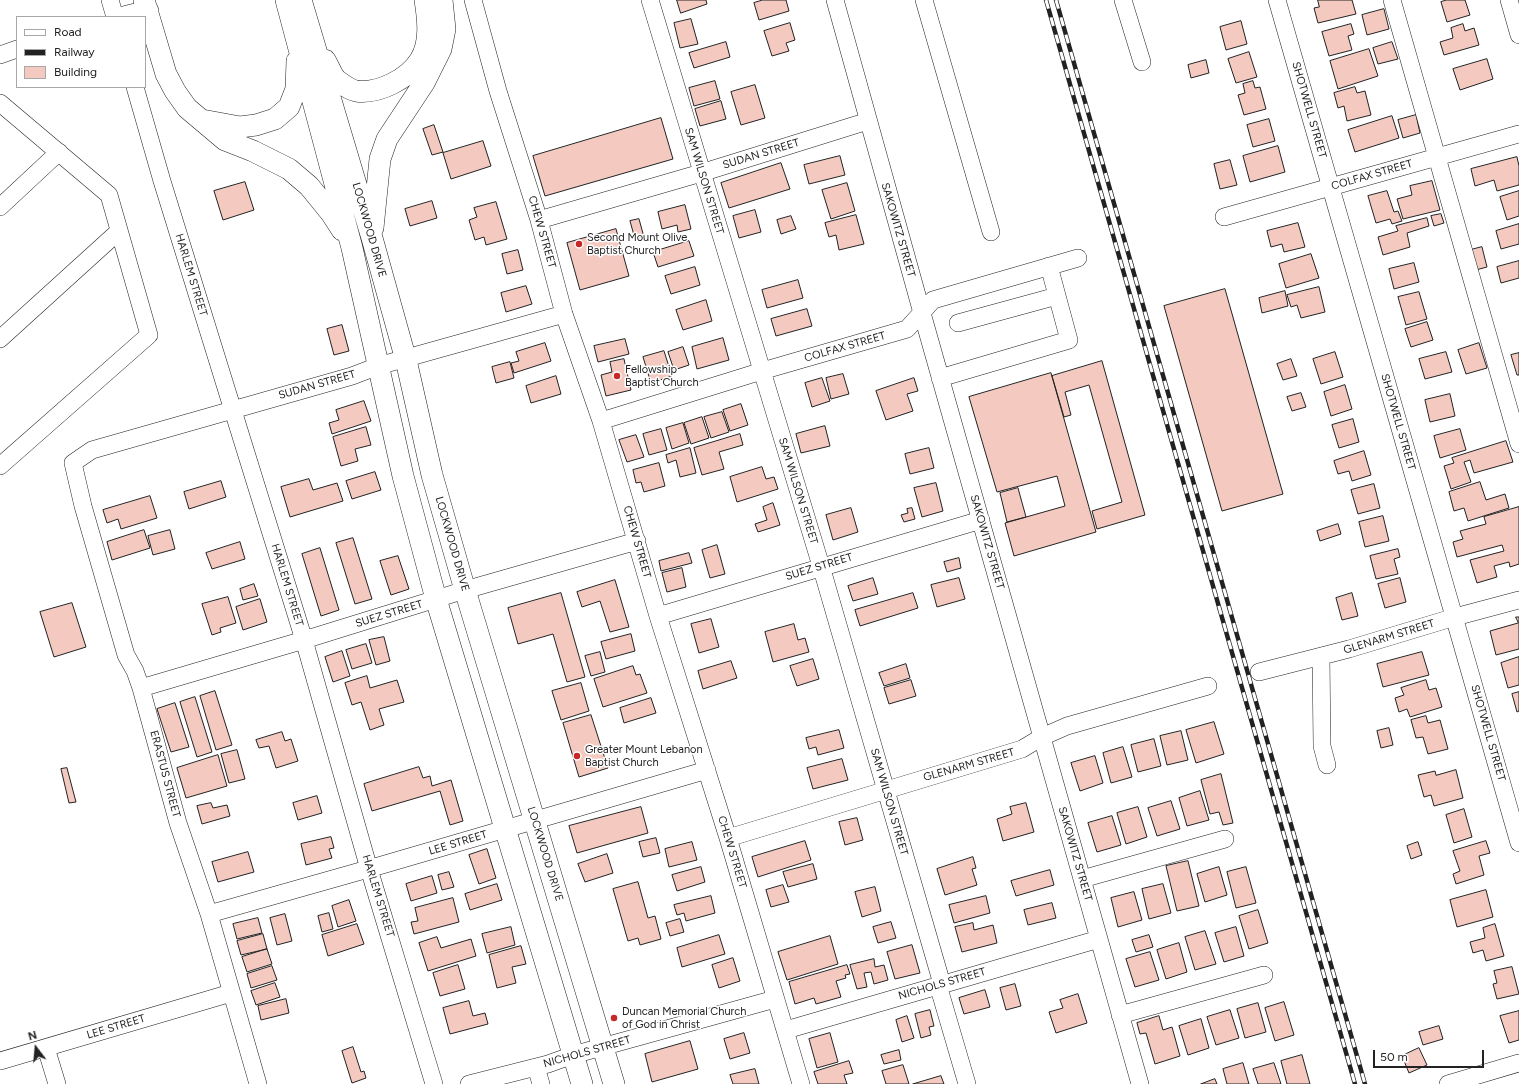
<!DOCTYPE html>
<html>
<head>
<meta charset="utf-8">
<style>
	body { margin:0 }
	#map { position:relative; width:1519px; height:1084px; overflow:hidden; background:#fff; font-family:Figtree,sans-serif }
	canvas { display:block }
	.legend { position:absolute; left:16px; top:16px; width:130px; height:72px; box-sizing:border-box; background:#fff; border:1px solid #a7a7a7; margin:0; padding:5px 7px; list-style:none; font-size:12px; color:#222 }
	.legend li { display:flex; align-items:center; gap:8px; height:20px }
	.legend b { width:20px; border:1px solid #a7a7a7 }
	.north { position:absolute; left:16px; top:1028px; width:40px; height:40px; -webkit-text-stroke:3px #fff; paint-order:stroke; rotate:344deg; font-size:11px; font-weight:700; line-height:16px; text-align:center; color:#222 }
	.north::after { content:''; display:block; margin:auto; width:14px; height:18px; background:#222; clip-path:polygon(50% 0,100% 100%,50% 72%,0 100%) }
	.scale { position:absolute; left:1373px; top:1050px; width:111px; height:18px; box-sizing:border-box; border:2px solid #222; border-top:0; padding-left:5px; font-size:12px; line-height:14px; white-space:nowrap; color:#222; -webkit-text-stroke:3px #fff; paint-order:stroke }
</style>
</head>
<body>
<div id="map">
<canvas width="1519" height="1084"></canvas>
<ul class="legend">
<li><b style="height:5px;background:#fff"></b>Road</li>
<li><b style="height:5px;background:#222"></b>Railway</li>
<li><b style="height:11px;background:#f3c9c0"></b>Building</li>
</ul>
<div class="north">N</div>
<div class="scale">50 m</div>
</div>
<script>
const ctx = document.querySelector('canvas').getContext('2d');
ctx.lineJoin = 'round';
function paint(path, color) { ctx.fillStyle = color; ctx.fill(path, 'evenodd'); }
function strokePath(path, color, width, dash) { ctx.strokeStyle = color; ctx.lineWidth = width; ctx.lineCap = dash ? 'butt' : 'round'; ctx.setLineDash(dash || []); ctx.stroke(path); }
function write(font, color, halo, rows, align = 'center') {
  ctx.font = font + ' Figtree,sans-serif'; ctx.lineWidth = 3; ctx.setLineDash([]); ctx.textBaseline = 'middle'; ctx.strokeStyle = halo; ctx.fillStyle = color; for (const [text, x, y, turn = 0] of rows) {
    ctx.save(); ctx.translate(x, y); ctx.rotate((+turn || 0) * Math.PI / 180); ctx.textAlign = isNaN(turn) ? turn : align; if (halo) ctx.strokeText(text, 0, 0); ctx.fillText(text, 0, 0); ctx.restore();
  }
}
const building = new Path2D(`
	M677,0H706L707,4L681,13Z
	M763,0H786L789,11L759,20L754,3Z
	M1318,0H1352L1356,14L1318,23L1314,8L1319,7Z
	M1447,0H1465L1470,15L1447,22L1441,2Z
	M1384,9L1389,29L1367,35L1362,15Z
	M691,19L698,44L680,48L674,23Z
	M1241,21L1247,44L1226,50L1220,27Z
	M790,23L795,40L786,43L789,51L772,56L764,31Z
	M1351,24L1354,34L1348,36L1352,50L1329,56L1322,32Z
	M1463,24L1465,31L1474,28L1479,45L1444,55L1440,42L1453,38L1451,28Z
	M726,42L730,57L694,68L689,53Z
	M1392,42L1398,59L1378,64L1373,48Z
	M1369,49L1378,76L1338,89L1330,61Z
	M1249,52L1257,77L1236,83L1228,59Z
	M1487,59L1493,79L1460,90L1453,69Z
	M1206,60L1209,73L1191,78L1188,65Z
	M715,81L720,99L694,106L689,88Z
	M1253,81L1255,88L1260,87L1266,109L1244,115L1238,95L1245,93L1243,84Z
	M755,85L765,118L741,125L731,92Z
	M1355,87L1357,93L1365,91L1371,115L1347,121L1344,106L1338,108L1334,93Z
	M721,101L726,119L700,126L695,109Z
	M1416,115L1420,133L1403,138L1398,120Z
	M1392,116L1399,138L1355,152L1348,130Z
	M661,118L673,159L545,196L533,156Z
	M1269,119L1275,141L1253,147L1247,125Z
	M434,125L443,152L432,155L423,129Z
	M483,141L491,166L451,179L443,153Z
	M1278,146L1285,172L1250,182L1243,156Z
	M840,156L845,175L809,184L804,165Z
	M1517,157L1519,166V185L1497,191L1494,180L1475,186L1471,169Z
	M1230,160L1237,185L1220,189L1214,164Z
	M781,163L790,189L729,208L721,183Z
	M1432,181L1440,210L1403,219L1397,199L1412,195L1410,186Z
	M245,182L254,210L223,220L214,191Z
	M847,183L855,211L831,219L822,190Z
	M1387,191L1394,212L1398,211L1402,221L1392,224L1390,219L1376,223L1368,196Z
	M1519,191V216L1507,220L1500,197Z
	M432,201L437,218L410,226L405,209Z
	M496,202L507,239L486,245L484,237L475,240L469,220L477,217L474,208Z
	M685,205L691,229L678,232L677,225L662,229L658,212Z
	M755,210L761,232L739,238L733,216Z
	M1441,214L1444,223L1434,226L1431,216Z
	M856,215L864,244L839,250L836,235L829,237L825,223Z
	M791,216L796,229L781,234L777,220Z
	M1427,218L1429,226L1407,233L1410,247L1383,255L1378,237L1398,231L1396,226Z
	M639,219L644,237L635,239L630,221Z
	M1298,223L1305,247L1284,252L1282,244L1271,247L1267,231Z
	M1519,224V244L1501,249L1496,231Z
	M616,229L629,276L580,290L567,243Z
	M689,241L694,256L658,267L653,252Z
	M1482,247L1487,267L1472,271L1467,251Z
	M518,250L523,270L507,274L502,254Z
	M1311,254L1319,278L1286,288L1279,264Z
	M1519,261V278L1501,283L1497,267Z
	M1414,263L1419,282L1394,289L1389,269Z
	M695,267L700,285L671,294L665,276Z
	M798,280L803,298L767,308L762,290Z
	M526,286L532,304L506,312L501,293Z
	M1319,287L1325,312L1301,318L1297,305L1291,307L1287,295Z
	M1225,289L1283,494L1222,511L1164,306Z
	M1285,291L1288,306L1262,313L1259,298Z
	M1419,292L1427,319L1406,325L1398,297Z
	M706,300L712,321L683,330L676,310Z
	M807,309L812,326L776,336L771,319Z
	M1427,322L1433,340L1411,347L1405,329Z
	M342,325L349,351L334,355L327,329Z
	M723,338L729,360L697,369L692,347Z
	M625,339L629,354L598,362L594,346Z
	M545,343L551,361L514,373L511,363L519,361L516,352Z
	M1479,343L1487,368L1466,374L1458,350Z
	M683,347L689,365L674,370L668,352Z
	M664,351L672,376L651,383L643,357Z
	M1335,352L1343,377L1321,384L1313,359Z
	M1446,352L1452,372L1425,379L1419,359Z
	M1519,353V375H1517L1511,355Z
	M624,359L631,390L606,396L601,375L612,372L610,362Z
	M1291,359L1297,376L1283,380L1277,364Z
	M1102,361L1145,515L1097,529L1092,511L1122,502L1089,385L1065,392L1071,415L1064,417L1052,376Z
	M510,362L514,378L496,383L492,367Z
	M1051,373L1096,532L1014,556L1005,523L1065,506L1057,476L997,492L969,397Z
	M843,374L849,394L831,399L826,378Z
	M556,376L561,394L531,403L526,386Z
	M822,378L830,401L812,407L805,383Z
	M914,378L918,391L907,394L913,411L886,420L876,391Z
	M1345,385L1352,409L1331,416L1324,392Z
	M1301,393L1306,407L1292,411L1287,397Z
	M1450,394L1455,416L1430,422L1425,400Z
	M364,401L371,421L332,434L329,423L339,420L336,410Z
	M741,404L748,425L730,431L723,410Z
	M722,412L729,432L711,438L704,417Z
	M702,417L709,438L691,444L684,423Z
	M1353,419L1359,442L1339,448L1332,425Z
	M683,423L689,443L672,449L666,428Z
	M825,426L830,446L801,453L796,434Z
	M366,427L371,445L355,449L358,461L341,466L333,437Z
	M661,429L667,450L649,455L643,434Z
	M1460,429L1466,450L1440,458L1434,436Z
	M740,434L743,445L719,452L724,469L702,475L694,448Z
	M636,435L644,457L627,462L619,440Z
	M1506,441L1513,462L1474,473L1470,460L1464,462L1471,482L1451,489L1444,466L1454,463L1452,458Z
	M690,448L696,473L680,477L676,460L668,463L666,455Z
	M929,448L934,468L910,474L905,454Z
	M1364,451L1371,475L1352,481L1349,471L1338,474L1334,461Z
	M659,463L665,486L644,492L641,482L636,483L633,470Z
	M762,467L766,479L774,477L778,489L737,502L730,477Z
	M375,472L381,490L352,499L346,481Z
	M309,479L313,490L337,483L343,501L290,517L281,487Z
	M221,481L226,497L189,509L184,492Z
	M1480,482L1486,500L1505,494L1509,508L1468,521L1464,508L1454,511L1449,492Z
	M936,483L943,511L922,517L914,488Z
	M1374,484L1380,508L1358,514L1351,490Z
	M1018,488L1026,517L1007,522L1000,493Z
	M150,496L157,518L121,529L118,519L107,523L103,510Z
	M773,503L780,525L758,532L755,524L767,520L763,507Z
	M1519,507V564L1510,567L1509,562L1494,566L1497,577L1477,583L1470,560L1504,551L1502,545L1457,557L1453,542L1463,539L1460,531L1486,524L1484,517Z
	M851,508L858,532L833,540L826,515Z
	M912,508L915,519L904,522L901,515L908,513L907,509Z
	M1383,516L1389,541L1365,547L1359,522Z
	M1338,524L1341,534L1320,541L1317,531Z
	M144,530L150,548L112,560L107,542Z
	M170,530L175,549L153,555L148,536Z
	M353,538L372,599L355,604L336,543Z
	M240,542L245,559L212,569L206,553Z
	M717,545L725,574L710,578L702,550Z
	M320,548L339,610L321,616L302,554Z
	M1398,549L1400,557L1394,559L1398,574L1376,579L1370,556Z
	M689,553L692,563L661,571L659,561Z
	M398,556L409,589L391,595L380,561Z
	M959,558L961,568L947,572L944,562Z
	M682,568L686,587L667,592L662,573Z
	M873,578L878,594L853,601L848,586Z
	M959,578L965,599L937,607L931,585Z
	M1400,578L1406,602L1385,608L1378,584Z
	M615,580L629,627L610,632L600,601L582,607L577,592Z
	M254,584L258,596L243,600L240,589Z
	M561,593L585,677L567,682L553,634L518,644L508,608Z
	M913,593L918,608L860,626L855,610Z
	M1352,593L1358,616L1342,620L1336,598Z
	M228,597L236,623L220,628L221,632L212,635L202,604Z
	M260,599L267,622L243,630L236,607Z
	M72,603L86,647L54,657L40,612Z
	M1516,617H1519V649L1496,655L1490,631L1518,623Z
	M711,619L719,647L699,653L691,624Z
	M794,624L798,640L805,638L809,652L773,662L765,632Z
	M631,634L635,651L606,659L601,642Z
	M384,637L390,661L376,665L369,640Z
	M366,644L372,663L352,669L346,650Z
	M342,651L350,676L333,682L325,657Z
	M600,652L605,672L591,676L585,656Z
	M1422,652L1429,675L1383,687L1377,664Z
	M1519,657V685L1508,688L1501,663Z
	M813,659L819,679L797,686L790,666Z
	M731,661L737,678L703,689L698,671Z
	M906,664L910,678L884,686L879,673Z
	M633,666L636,675L640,674L647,693L603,707L594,679Z
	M367,676L370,688L397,680L404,702L379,709L384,725L370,730L361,702L352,705L345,683Z
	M911,680L916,696L889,704L884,688Z
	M1426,680L1429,690L1436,688L1442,707L1410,717L1407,709L1399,712L1395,698L1404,695L1401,688Z
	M581,683L589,711L561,720L552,691Z
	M215,691L232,745L216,750L200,696Z
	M1519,692V711L1517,712L1512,694Z
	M195,697L212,752L197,757L180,702Z
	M651,698L656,713L624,723L620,708Z
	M175,703L189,747L171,752L157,709Z
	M591,715L608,768L579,777L563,723Z
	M1426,716L1428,723L1440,720L1448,749L1428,754L1423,737L1416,738L1411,720Z
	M1214,722L1224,754L1196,763L1186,730Z
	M1389,728L1393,745L1381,748L1377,731Z
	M839,730L844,748L818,755L816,747L809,749L806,738Z
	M1181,731L1188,760L1167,765L1160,736Z
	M282,732L285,741L291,739L298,761L276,768L269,746L259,748L256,740Z
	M1154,739L1161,766L1138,772L1131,745Z
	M1123,747L1132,777L1111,783L1103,753Z
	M237,750L245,779L229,783L221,754Z
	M218,755L227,786L186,798L177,768Z
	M1095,756L1103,783L1080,791L1071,763Z
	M842,759L848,780L813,789L807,768Z
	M419,767L423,778L430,776L432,786L451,780L463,821L450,825L440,791L372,811L364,784Z
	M67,768L76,802L69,803L61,769Z
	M1456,770L1463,798L1434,806L1431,795L1424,797L1418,775L1435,771L1436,775Z
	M1221,774L1233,823L1223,825L1219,812L1210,814L1201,780Z
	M1200,791L1209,820L1187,826L1179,798Z
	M317,796L322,813L298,820L293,803Z
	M1171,801L1180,829L1157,836L1148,808Z
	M211,803L213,808L227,805L230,816L202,824L197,806Z
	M1026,803L1034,832L1003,841L997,819L1012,814L1010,807Z
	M641,807L648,833L577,853L569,826Z
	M1138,807L1147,837L1126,844L1117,813Z
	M1464,809L1472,837L1454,843L1446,815Z
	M1112,816L1121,845L1097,852L1088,823Z
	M857,818L863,840L845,845L839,822Z
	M331,837L334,848L329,849L332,858L306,865L301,844Z
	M656,838L660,853L643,857L639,842Z
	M805,841L811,860L758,877L752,857Z
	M1486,841L1490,853L1479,856L1484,875L1456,884L1453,874L1460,871L1453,851Z
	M692,842L697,860L669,867L665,849Z
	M1418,842L1422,855L1411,859L1407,846Z
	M487,849L496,878L479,884L469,855Z
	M248,852L254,872L218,882L212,862Z
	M607,854L613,873L585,882L578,864Z
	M973,857L976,868L972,869L977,885L945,895L937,869Z
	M1188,861L1199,906L1177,911L1166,866Z
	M813,864L817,879L788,887L783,872Z
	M701,867L705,882L677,891L672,875Z
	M1219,867L1227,895L1205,902L1197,874Z
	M1246,867L1256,903L1236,908L1227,872Z
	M1050,870L1054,885L1016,896L1011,881Z
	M449,872L454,887L442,890L438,875Z
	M432,876L437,893L411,901L406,884Z
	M638,882L648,918L655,916L661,939L640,945L638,938L628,941L613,889Z
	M497,884L502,900L470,910L465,894Z
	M1163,884L1171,913L1149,919L1142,889Z
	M783,885L789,902L771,907L766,890Z
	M875,887L881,911L862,917L855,892Z
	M1486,890L1493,917L1457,927L1450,900Z
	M1134,892L1142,920L1118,927L1111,898Z
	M711,896L715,913L686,921L684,913L677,915L674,905Z
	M986,896L990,913L954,923L949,905Z
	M453,898L459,922L414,934L411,922L418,921L415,908Z
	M349,900L356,921L338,927L332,906Z
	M1052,903L1056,918L1028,925L1024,910Z
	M1258,910L1268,943L1249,949L1239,916Z
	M329,913L333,929L322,932L318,916Z
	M285,914L292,941L277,945L270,918Z
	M258,918L262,933L237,939L233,924Z
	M680,919L684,932L670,936L666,923Z
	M891,922L896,938L878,943L873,927Z
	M973,923L974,930L993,925L997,943L962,952L955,927Z
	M357,924L364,944L328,956L322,935Z
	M1495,924L1504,956L1486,961L1483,950L1473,953L1470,942L1485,938L1483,928Z
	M511,927L515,945L487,953L482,934Z
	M1236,927L1244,956L1224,962L1215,933Z
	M1205,931L1216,964L1195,970L1185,937Z
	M263,934L267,949L241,955L237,941Z
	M719,935L725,954L682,967L677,948Z
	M1149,935L1153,947L1136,952L1132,940Z
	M830,936L838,964L787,980L778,952Z
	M437,937L441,948L471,939L476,956L428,971L419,943Z
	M1179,943L1187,972L1166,979L1157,950Z
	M912,945L920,973L895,979L887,952Z
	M521,946L526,964L512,967L516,983L497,988L489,955Z
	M267,949L272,964L247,972L242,957Z
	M1150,952L1159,980L1135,987L1126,959Z
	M733,958L740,981L719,988L712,965Z
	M874,959L875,967L884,965L888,980L874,984L871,972L864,973L867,987L857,989L850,965Z
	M458,965L465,989L440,996L433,973Z
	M847,965L850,974L845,975L846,978L836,981L841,997L816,1004L814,998L795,1004L789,982Z
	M272,966L277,980L251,988L247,974Z
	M1512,967L1519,994L1497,999L1493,984L1497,983L1494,971Z
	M275,983L280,997L256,1005L251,991Z
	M1015,984L1021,1006L1006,1010L1000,988Z
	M985,990L990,1007L964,1014L959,998Z
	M1078,994L1087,1023L1056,1033L1049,1012L1063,1008L1060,1000Z
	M286,999L289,1013L261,1020L258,1006Z
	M469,1001L473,1016L485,1013L488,1024L450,1034L443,1008Z
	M1284,1002L1294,1035L1275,1041L1265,1008Z
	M1258,1003L1266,1032L1245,1038L1237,1009Z
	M930,1010L934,1026L929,1027L931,1035L921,1038L915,1014Z
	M1230,1010L1239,1038L1216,1045L1207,1017Z
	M1519,1011V1040L1509,1043L1500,1016Z
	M907,1016L914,1038L902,1042L896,1020Z
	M1159,1016L1163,1030L1172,1027L1180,1056L1155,1064L1146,1033L1140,1034L1137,1023Z
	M1201,1019L1209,1048L1188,1055L1179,1026Z
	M1439,1026L1443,1039L1423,1045L1419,1032Z
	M744,1033L750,1053L730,1059L724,1039Z
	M830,1033L838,1062L817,1068L809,1039Z
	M690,1041L698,1069L652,1082L645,1054Z
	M353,1047L361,1072L364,1071L366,1078L352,1083L342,1051Z
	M1419,1048L1427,1065L1409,1073L1402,1056Z
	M899,1050L901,1060L884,1064L881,1055Z
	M1302,1055L1310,1084H1287L1281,1061Z
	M849,1061L853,1073L844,1075L847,1084H818L814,1072Z
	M1243,1063L1249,1084H1227L1223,1069Z
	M1274,1063L1281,1084H1258L1253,1069Z
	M903,1065L909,1084H886L882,1071Z
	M755,1069L759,1084H733L730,1075Z
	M941,1076L944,1084H913Z
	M1215,1079L1217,1084H1201Z`);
paint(building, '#f3c9c0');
strokePath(building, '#222', 1);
const minor = new Path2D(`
	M110,0L115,17
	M473,0L498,91L539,220L564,314L601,421L658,616L728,838L801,1084
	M650,0L821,566L942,984
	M835,0L922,313L1140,1084
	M924,0L991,232
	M1123,0L1142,62
	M1277,0L1519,843
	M1392,0L1519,444
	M1509,0L1519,35
	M0,55L17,49
	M135,87L162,181L304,640L369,869L434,1084
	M0,103L109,195L149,335L0,466
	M0,207L59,152
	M1224,217L1519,134
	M539,220L701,173L868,121
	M958,323L1057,296
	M0,339L119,231
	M940,378L1069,340L1049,266
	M601,421L762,371L907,329L933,300L1078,258
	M658,616L981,520
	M1321,656L1322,746L1327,765
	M1259,672L1349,649L1455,617L1519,600
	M141,688L304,640L465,590L637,541
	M728,838L1022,749L1042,737L1067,726L1208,686
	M1082,879L1225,839
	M209,914L382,865L707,770
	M938,985L967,1084
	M1120,1015L1264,975
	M786,1030L1099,939
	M46,1048L57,1084
	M0,1061L231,993
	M536,1067L541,1084
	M258,1084L209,914L178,823L141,688L135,671L126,655L83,506L73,463L92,450L352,376L378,366L564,314
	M469,1084L548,1064L573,1055L775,999
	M1448,1084L1519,1063`);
const major = new Path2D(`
	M144,0L166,74L175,91L187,108L225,140L253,151L289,169L309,186L331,213L342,230
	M286,0L352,248L403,476L436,599L582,1084
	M301,0L372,238L406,360L432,475L465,590L614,1084
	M124,17L148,11
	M325,60C329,66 332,77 338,81C342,84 351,90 356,91C379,94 408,79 420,60C431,43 428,19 425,0
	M202,120L240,127L256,125L275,119L289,107L296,89L297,61
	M373,228L380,159L387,139L424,83L441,49L445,29L442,0`);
strokePath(minor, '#222', 18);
strokePath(major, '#222', 22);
strokePath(minor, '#fff', 17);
strokePath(major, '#fff', 21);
const rail = new Path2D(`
	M1046,0L1355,1084
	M1056,0L1365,1084`);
strokePath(rail, '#222', 4.5);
strokePath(rail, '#fff', 3, [9]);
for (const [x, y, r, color] of [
	[579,244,4,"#c62828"],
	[617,376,4,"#c62828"],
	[577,756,4,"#c62828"],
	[614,1018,4,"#c62828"]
]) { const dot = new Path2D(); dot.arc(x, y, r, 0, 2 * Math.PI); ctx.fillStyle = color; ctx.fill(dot); strokePath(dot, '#fff', 1.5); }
write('11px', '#222', '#fff', [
	["SHOTWELL STREET",1309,110,74],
	["SUDAN STREET",761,154,-17],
	["COLFAX STREET",1372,175,-16],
	["SAM WILSON STREET",704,181,73],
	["LOCKWOOD DRIVE",369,230,74],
	["SAKOWITZ STREET",898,230,74],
	["CHEW STREET",542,232,74],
	["HARLEM STREET",191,275,73],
	["COLFAX STREET",845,347,-16],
	["SUDAN STREET",317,385,-16],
	["SHOTWELL STREET",1398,422,74],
	["SAM WILSON STREET",798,491,73],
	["CHEW STREET",637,542,74],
	["SAKOWITZ STREET",987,542,74],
	["LOCKWOOD DRIVE",452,544,74],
	["SUEZ STREET",819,567,-17],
	["HARLEM STREET",287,585,73],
	["SUEZ STREET",389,614,-17],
	["GLENARM STREET",1389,637,-17],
	["SHOTWELL STREET",1488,733,74],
	["GLENARM STREET",969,765,-16],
	["ERASTUS STREET",165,774,75],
	["SAM WILSON STREET",889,802,74],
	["LEE STREET",458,843,-17],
	["CHEW STREET",732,852,73],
	["LOCKWOOD DRIVE",545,854,73],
	["SAKOWITZ STREET",1075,854,74],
	["HARLEM STREET",378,896,73],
	["NICHOLS STREET",942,984,-16],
	["LEE STREET",116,1027,-17],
	["NICHOLS STREET",587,1052,-16]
]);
write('11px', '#222', '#fff', [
	["Second Mount Olive",587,238],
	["Baptist Church",587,251],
	["Fellowship",625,370],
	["Baptist Church",625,383],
	["Greater Mount Lebanon",585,750],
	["Baptist Church",585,763],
	["Duncan Memorial Church",622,1012],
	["of God in Christ",622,1025]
], 'left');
</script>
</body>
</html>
